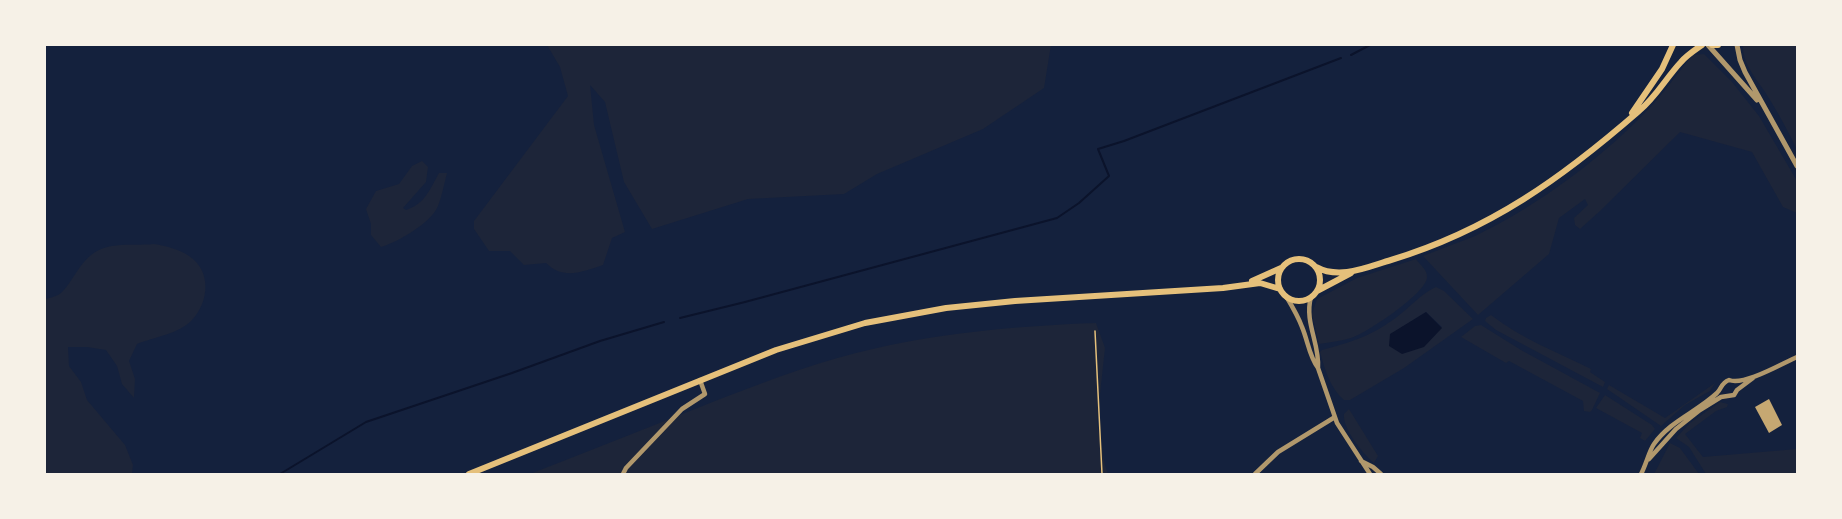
<!DOCTYPE html>
<html>
<head>
<meta charset="utf-8">
<style>
	body { margin:0 }
	#map { position:relative; width:1842px; height:519px; overflow:hidden; background:#14213d; font-family:"Zilla Slab",serif }
	canvas { display:block }
	.frame { position:absolute; inset:0; border:46px solid #f6f1e7; pointer-events:none }
</style>
</head>
<body>
<div id="map">
<canvas width="1842" height="519"></canvas>
<div class="frame"></div>
</div>
<script>
const ctx = document.querySelector('canvas').getContext('2d');
ctx.lineJoin = 'round';
function paint(path, color) { ctx.fillStyle = color; ctx.fill(path, 'evenodd'); }
function strokePath(path, color, width, dash) { ctx.strokeStyle = color; ctx.lineWidth = width; ctx.lineCap = dash ? 'butt' : 'round'; ctx.setLineDash(dash || []); ctx.stroke(path); }
paint(new Path2D(`
	M547,45H1051L1044,88L983,129L877,174L844,194L748,199L652,229L624,182L605,102L590,85L594,125L625,232L612,238L603,265C582,272 563,280 546,263L524,265L510,251H489L474,229V221L568,96L560,67Z
	M1743,45H1797V150C1789,133 1780,116 1770,100C1760,82 1742,66 1743,45Z
	M1704,54L1732,82L1759,116L1797,181V213L1783,207L1752,152L1680,132L1600,211L1580,229L1575,225L1574,218L1588,205L1585,199L1559,218L1549,254L1478,315L1423,256C1440,249 1458,243 1475,236C1538,206 1608,154 1655,102C1668,87 1680,70 1693,55Z
	M422,161L428,167L426,182L403,208L406,210C425,204 430,189 439,173H447C444,184 442,196 438,206C431,223 398,242 381,247L371,235V224L366,209L376,191L399,184L412,166Z
	M154,244C166,246 179,249 189,256C212,271 209,302 192,320C179,334 154,337 137,344L129,361L135,379L134,398L122,384L117,366L106,350L87,347H68L69,366L81,382L87,400L125,445L133,465L132,474H45V299C49,298 54,297 58,295C71,288 78,260 99,250C115,242 136,246 154,244Z
	M1416,259C1420,265 1428,270 1427,278C1425,294 1367,333 1351,338C1341,341 1330,342 1319,344L1312,314L1317,299L1357,278Z
	M1436,287L1444,291L1473,319L1404,368L1350,400H1344C1330,388 1325,370 1320,352L1322,350C1352,342 1374,335 1398,316C1411,306 1421,294 1436,287ZM1426,312L1442,327L1390,335Z
	M1491,315C1522,339 1557,352 1591,369L1590,372L1605,382L1603,387L1496,330L1485,321L1486,318Z
	M1096,323L1105,348L1097,422L1105,465L1108,474H530C589,451 647,428 705,405C754,386 804,366 856,353C935,333 1015,326 1096,323Z
	M1481,325L1521,350L1600,393L1592,410L1590,412L1584,411L1583,401L1509,361L1506,363L1461,337L1475,326Z
	M1715,383L1710,391L1685,405L1661,426L1607,389L1609,385L1665,418Z
	M1605,395L1652,425L1655,429L1645,441L1640,438L1642,433L1596,408Z
	M1720,402L1728,404L1727,407L1716,411L1685,434L1703,457L1797,449V474H1706L1689,447L1676,438L1690,423Z
	M1349,409L1378,456L1374,463C1363,454 1342,428 1344,414Z
	M1670,443L1680,448L1699,474H1654Z`), '#1d2539');
paint(new Path2D(`
	M1426,312L1442,328L1424,347L1402,354L1389,346L1390,334Z`), '#0b132b');
strokePath(new Path2D(`
	M1351,55L1370,45
	M680,318L745,302L1057,218L1079,203L1109,176L1098,149L1124,141L1341,58
	M280,474L366,422L512,373L600,341L664,322`), '#0b132b', 2);
paint(new Path2D(`
	M1769,399L1782,425L1769,433L1755,407Z`), '#c6a872');
strokePath(new Path2D(`
	M1095,331L1102,474`), '#e5c07b', 1.5);
strokePath(new Path2D(`
	M1286,296C1292,306 1298,316 1302,327C1308,341 1309,356 1318,368L1337,423L1370,474
	M1311,297C1304,322 1320,344 1318,368
	M1649,459L1676,429L1700,410L1721,397L1734,395L1737,390L1753,378
	M1361,461L1373,467L1381,474
	M623,474L626,468L682,409L705,394L700,380
	M1255,474L1278,452L1335,417
	M1641,474C1646,465 1649,451 1654,444C1670,421 1697,412 1717,393C1722,388 1721,383 1729,380C1744,386 1781,364 1797,357`), '#b1986c', 4.5);
strokePath(new Path2D(`
	M1708,45L1757,100
	M1737,45L1740,60L1745,72L1797,166`), '#b1986c', 5);
strokePath(new Path2D(`
	M1712,45H1718
	M1632,113L1662,69L1673,45
	M1278 280a21 21 0 1 1 42 0a21 21 0 1 1-42 0Z
	M1316,267C1340,280 1367,267 1391,260C1490,230 1562,178 1639,111C1656,97 1666,78 1681,62C1687,55 1695,50 1702,45
	M1252,281L1281,268
	M1317,291L1351,273
	M469,474L776,350L865,323L946,308L1015,301L1223,288L1260,283L1280,289`), '#e5c07b', 6);
</script>
</body>
</html>
